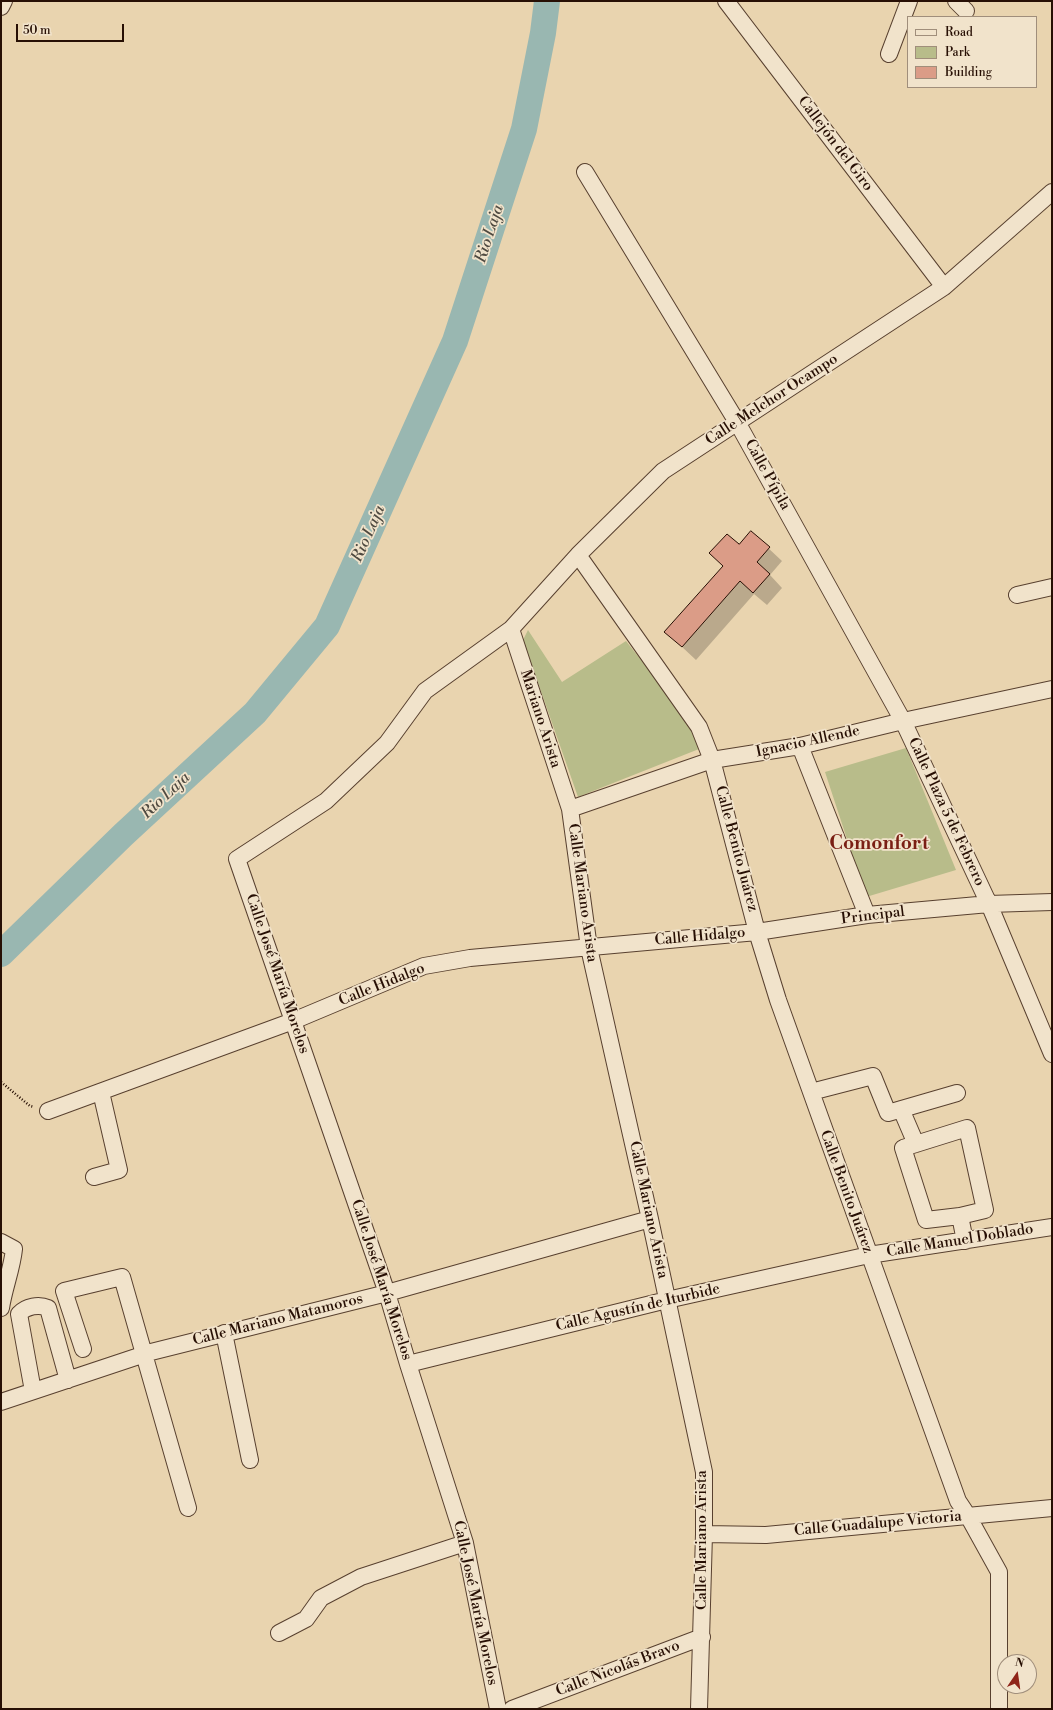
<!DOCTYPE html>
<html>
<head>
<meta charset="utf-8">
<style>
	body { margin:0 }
	#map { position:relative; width:1053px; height:1710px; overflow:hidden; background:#e9d4af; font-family:"Libre Bodoni",serif }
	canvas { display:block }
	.frame { position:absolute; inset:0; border:2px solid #270f04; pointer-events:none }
	.legend { position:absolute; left:907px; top:16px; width:130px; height:72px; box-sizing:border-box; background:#f1e3cb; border:1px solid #a08e7b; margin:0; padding:5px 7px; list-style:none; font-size:12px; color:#270f04 }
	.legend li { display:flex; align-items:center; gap:8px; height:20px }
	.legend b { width:20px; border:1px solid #a08e7b }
	.north { position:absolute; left:997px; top:1654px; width:40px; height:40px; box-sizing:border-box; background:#f1e3cb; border:1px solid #a08e7b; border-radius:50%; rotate:13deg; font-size:11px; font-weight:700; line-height:16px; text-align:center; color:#270f04 }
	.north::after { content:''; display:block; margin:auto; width:14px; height:18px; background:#8f2418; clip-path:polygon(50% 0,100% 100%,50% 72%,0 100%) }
	.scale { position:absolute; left:16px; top:24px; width:108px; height:18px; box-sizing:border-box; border:2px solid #270f04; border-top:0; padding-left:5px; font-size:12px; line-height:14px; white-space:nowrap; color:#270f04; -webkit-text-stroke:3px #f1e3cb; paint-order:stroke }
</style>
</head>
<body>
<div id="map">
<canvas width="1053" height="1710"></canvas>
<div class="frame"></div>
<ul class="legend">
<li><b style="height:5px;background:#f1e3cb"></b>Road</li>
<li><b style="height:11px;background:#b8bc8a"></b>Park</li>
<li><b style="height:11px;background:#db9c87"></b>Building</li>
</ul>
<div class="north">N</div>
<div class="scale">50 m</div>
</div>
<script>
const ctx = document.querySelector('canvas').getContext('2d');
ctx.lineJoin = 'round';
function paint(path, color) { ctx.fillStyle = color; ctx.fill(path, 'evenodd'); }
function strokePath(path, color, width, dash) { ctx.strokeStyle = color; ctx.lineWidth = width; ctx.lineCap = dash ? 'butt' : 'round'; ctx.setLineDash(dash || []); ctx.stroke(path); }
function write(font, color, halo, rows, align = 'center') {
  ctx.font = font + ' "Libre Bodoni",serif'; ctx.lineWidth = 3.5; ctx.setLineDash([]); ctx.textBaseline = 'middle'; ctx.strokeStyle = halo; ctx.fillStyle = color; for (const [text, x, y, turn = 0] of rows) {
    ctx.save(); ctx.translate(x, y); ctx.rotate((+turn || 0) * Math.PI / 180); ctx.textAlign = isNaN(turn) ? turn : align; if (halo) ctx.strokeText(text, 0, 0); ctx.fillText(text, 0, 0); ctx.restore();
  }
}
paint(new Path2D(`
	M528,630L562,682L626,641L692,724L699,749L578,797L523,640Z
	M906,748L956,870L866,897L825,772Z`), '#b8bc8a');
paint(new Path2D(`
	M751,532L782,561L770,575L782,588L767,605L754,594L696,660L666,632L724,567Z`), '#0003');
strokePath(new Path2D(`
	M1,954L123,835L255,713L327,626L455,341L524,129L543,33L547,1`), '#99b7b1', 26);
const building = new Path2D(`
	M751,531L770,547L757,562L770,574L753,593L740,581L682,647L664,632L723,566L709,553L727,534L739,544Z`);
paint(building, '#db9c87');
strokePath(building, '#270f04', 1);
const minor = new Path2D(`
	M726,1L944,287
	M956,1L966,11
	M1,7L4,1
	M889,54L909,1
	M585,172L737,422L903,721L989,904L1052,1054
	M578,555L699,727L712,760L757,932L778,1000L958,1501L968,1516L999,1572V1709
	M1017,595L1052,587
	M511,629L570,809L589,948L650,1219L704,1472V1534L699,1709
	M800,746L867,915
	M570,809L712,760L800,746L903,721L1052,689
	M811,1092L873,1076L888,1113L957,1093
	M901,1109L916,1144
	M48,1111L293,1021L424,966L470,958L757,932L867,915L989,904L1052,902
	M94,1177L119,1170L101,1092
	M960,1216L926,1220L903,1148L967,1128L985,1210L960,1216L965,1241
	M1,1242L14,1249C12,1269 4,1288 1,1308
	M224,1333L250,1460
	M83,1349L64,1291L122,1277L188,1508
	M408,1364L667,1300L869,1255L1052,1227
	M33,1391L19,1314C26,1306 39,1304 48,1308L68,1380
	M1,1402L151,1352L387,1293L650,1219
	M704,1534L766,1535L1052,1508
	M279,1633L306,1619L321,1598L361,1577L465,1543
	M498,1709L465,1543L408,1364L387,1293L237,859L326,801L387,743L425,691L511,629L578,555L663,471L944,287L1052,192
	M512,1709L702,1637`);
strokePath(minor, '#58402f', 18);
strokePath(new Path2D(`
	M1,1082L30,1106L34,1107`), '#270f04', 2.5, [1, 2]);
strokePath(minor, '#f1e3cb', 16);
write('15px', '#270f04', '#f1e3cb', [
	["Callejón del Giro",835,144,53],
	["Calle Melchor Ocampo",772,400,-33],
	["Calle Pípila",767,475,61],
	["Mariano Arista",540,719,72],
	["Ignacio Allende",808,742,-12],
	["Calle Plaza 5 de Febrero",946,812,65],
	["Calle Benito Juárez",736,849,75],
	["Calle Mariano Arista",582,893,82],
	["Principal",873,916,-7],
	["Calle Hidalgo",700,937,-5],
	["Calle José María Morelos",277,974,71],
	["Calle Hidalgo",382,985,-22],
	["Calle Benito Juárez",846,1192,70],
	["Calle Mariano Arista",648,1210,78],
	["Calle Manuel Doblado",960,1241,-9],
	["Calle José María Morelos",381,1280,72],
	["Calle Agustín de Iturbide",638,1308,-13],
	["Calle Mariano Matamoros",278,1320,-14],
	["Calle Guadalupe Victoria",878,1524,-5],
	["Calle Mariano Arista",702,1540,-90],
	["Calle José María Morelos",475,1603,78],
	["Calle Nicolás Bravo",618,1669,-21]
]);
write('italic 16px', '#4f4a41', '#f1e3cb', [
	["Rio Laja",490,234,-72],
	["Rio Laja",369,534,-66],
	["Rio Laja",166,796,-43]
]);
write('bold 19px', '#7a1f14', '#f1e3cb', [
	["Comonfort",879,844]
]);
</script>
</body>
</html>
